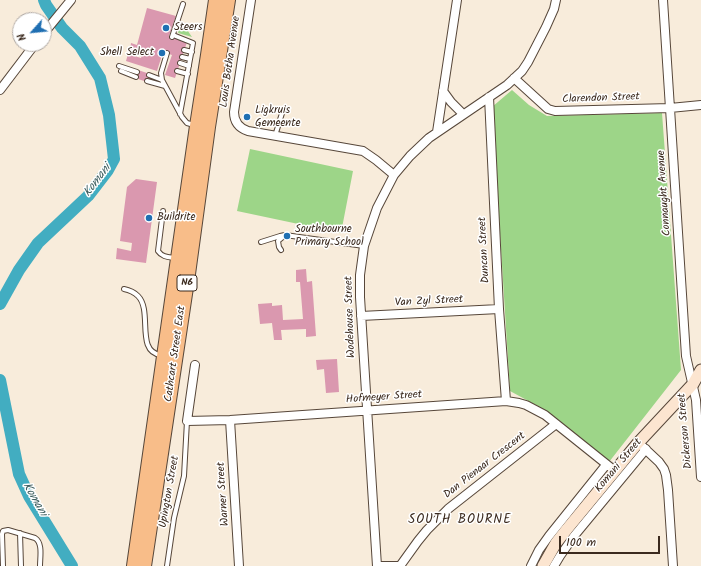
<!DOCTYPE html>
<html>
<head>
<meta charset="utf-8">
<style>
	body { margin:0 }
	#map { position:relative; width:701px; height:566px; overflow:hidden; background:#f8ecdb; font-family:Kalam,sans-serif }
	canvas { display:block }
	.north { position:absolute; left:12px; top:12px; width:40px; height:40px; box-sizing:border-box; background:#fff; border:1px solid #b1aaa5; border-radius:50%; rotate:243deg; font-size:11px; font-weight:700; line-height:16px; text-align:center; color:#3b2a1e }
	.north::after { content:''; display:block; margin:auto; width:14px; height:18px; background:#1f6fb2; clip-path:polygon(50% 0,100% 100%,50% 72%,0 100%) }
	.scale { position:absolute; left:559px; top:536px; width:101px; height:18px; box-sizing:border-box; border:2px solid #3b2a1e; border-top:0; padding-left:5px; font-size:12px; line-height:14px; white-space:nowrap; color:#3b2a1e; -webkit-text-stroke:3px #fff; paint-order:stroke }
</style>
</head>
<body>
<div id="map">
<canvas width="701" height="566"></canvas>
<div class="north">N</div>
<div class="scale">100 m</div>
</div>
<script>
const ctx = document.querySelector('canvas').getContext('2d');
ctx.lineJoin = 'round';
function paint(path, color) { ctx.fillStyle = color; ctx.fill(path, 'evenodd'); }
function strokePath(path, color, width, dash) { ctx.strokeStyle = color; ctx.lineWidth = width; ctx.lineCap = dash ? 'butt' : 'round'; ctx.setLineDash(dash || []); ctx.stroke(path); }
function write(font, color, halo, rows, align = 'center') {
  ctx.font = font + ' Kalam,sans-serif'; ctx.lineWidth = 3; ctx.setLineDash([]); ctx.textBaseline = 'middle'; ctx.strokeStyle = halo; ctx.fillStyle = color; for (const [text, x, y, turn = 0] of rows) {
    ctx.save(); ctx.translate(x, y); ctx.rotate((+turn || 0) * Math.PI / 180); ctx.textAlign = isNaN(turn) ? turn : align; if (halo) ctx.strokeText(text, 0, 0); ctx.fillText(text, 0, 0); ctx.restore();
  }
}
paint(new Path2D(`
	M181,21L192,37L178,33Z
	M512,90L529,105L547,116L662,113L681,370L609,462L545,410L510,391L492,107Z
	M250,149L353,171L341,233L237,211Z`), '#9dd588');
strokePath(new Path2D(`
	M0,304L19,270L38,243L88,196L108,170L114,159L109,115L100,78L80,46L62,28L46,5L44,0
	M0,380L19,474L29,496L72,566`), '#42adc1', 12);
paint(new Path2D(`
	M147,8L176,16L169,36L187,42L175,78L165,75L172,55L163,52L157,71L126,61L128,54L141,58L142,55L130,51L131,43L137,45Z
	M138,70L150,74L147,82L135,78Z
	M136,179L157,182L146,263L116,259L117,248L131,251L132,243L120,241L127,187Z
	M306,269L307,282L312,281L316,336L306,337V329L281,330L282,340H274L272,323L260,324L258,304L272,303V306L282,305L283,320L303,319L300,282H296V270Z
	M337,359L339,392L326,393L324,369L317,370L316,360Z`), '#da98af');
const lane = new Path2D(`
	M173,35L193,43L180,114
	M172,37L183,4
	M184,50L192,52
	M167,53L161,73L162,80L182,117L187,123L194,125
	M182,57L190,59
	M180,63L189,66
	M119,66L137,72
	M121,71L136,77
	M177,71L188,74
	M149,75L162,80
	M147,81L165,86
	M275,136L283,110
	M163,211L158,251C162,257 168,257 175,258
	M261,242L280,236L285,235L364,246
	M281,250L279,247L278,241L284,236
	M124,289C129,290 134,292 138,296C153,311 135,352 161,355
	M20,533L21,566
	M3,566L2,534L3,531L8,530L35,538C43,543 40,557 40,566
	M167,566L174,518L184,476L187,421`);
const street = new Path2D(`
	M251,0L234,112C234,122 239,128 248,131L363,151L376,160L394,175
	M663,0L686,356L696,400L701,477
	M44,33L71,0
	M514,78L548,109L555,111L670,108L701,105
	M0,90L35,44
	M443,91L451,102L463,114
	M489,97L499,309L506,401
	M437,132L457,0
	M361,316L499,309
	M195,365L187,421L230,420L506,401L519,403L526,405L545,415L615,471
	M230,420L239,566
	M643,447L659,462L664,469L666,475L668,490L673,566
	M377,566L360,297V275L364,246L377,208L394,175L410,156L429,138L507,85L522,71L528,62L546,27L554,9L556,0
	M377,566H400
	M400,566L418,541L427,530L448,509L556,424
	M531,566L539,550L549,536L606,465
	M554,566L560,556L574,536L646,449`);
const secondary = new Path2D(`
	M543,566L556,543L567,529L638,443L693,384L701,370`);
const highway = new Path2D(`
	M134,566L197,126L208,55L216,0
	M144,566L160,460L188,274L208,127L228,0`);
strokePath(lane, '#57473a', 6);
strokePath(street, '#57473a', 10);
strokePath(secondary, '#57473a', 13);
strokePath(highway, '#57473a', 16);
strokePath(lane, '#fff', 4);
strokePath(street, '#fff', 8);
strokePath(secondary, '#fce5d0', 11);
strokePath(highway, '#f8bd89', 14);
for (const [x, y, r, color] of [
	[166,28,4,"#1f6fb2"],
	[162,53,4,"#1f6fb2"],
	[247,117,4,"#1f6fb2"],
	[149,218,4,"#1f6fb2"],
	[287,236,4,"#1f6fb2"]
]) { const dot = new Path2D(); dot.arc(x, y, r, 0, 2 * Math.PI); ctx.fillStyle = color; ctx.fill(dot); strokePath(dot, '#fff', 1.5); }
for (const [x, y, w] of [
	[187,283,20]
]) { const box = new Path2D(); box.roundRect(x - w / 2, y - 8, w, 16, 3); ctx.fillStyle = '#fff'; ctx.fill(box); strokePath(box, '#3b2a1e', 1); }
write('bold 10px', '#3b2a1e', null, [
	["N6",187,283]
]);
write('11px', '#3b2a1e', '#fff', [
	["Steers",174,28],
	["Shell Select",154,53,"right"],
	["Ligkruis",255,111],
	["Gemeente",255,124],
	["Buildrite",157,218],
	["Southbourne",295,230],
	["Primary School",295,243]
], 'left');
write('11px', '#3b2a1e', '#fff', [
	["Louis Botha Avenue",231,62,-82],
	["Clarendon Street",601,99,-2],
	["Connaught Avenue",665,193,-94],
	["Duncan Street",485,250,-93],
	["Van Zyl Street",429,302,-3],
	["Wodehouse Street",351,317,-92],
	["Cathcart Street East",176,354,-82],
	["Hofmeyer Street",384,398,-4],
	["Dickerson Street",686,431,-95],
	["Dan Pienaar Crescent",485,466,-38],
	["Komani Street",619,466,-50],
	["Upington Street",170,492,-80],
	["Warner Street",224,494,-94]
]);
write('italic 12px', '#3e5e5f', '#fff', [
	["Komani",98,181,-53],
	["Komani",34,500,60]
]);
ctx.letterSpacing = '1px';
write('13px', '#3b2a1e', '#fff', [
	["SOUTH BOURNE",460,521]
]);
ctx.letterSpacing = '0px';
</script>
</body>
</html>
